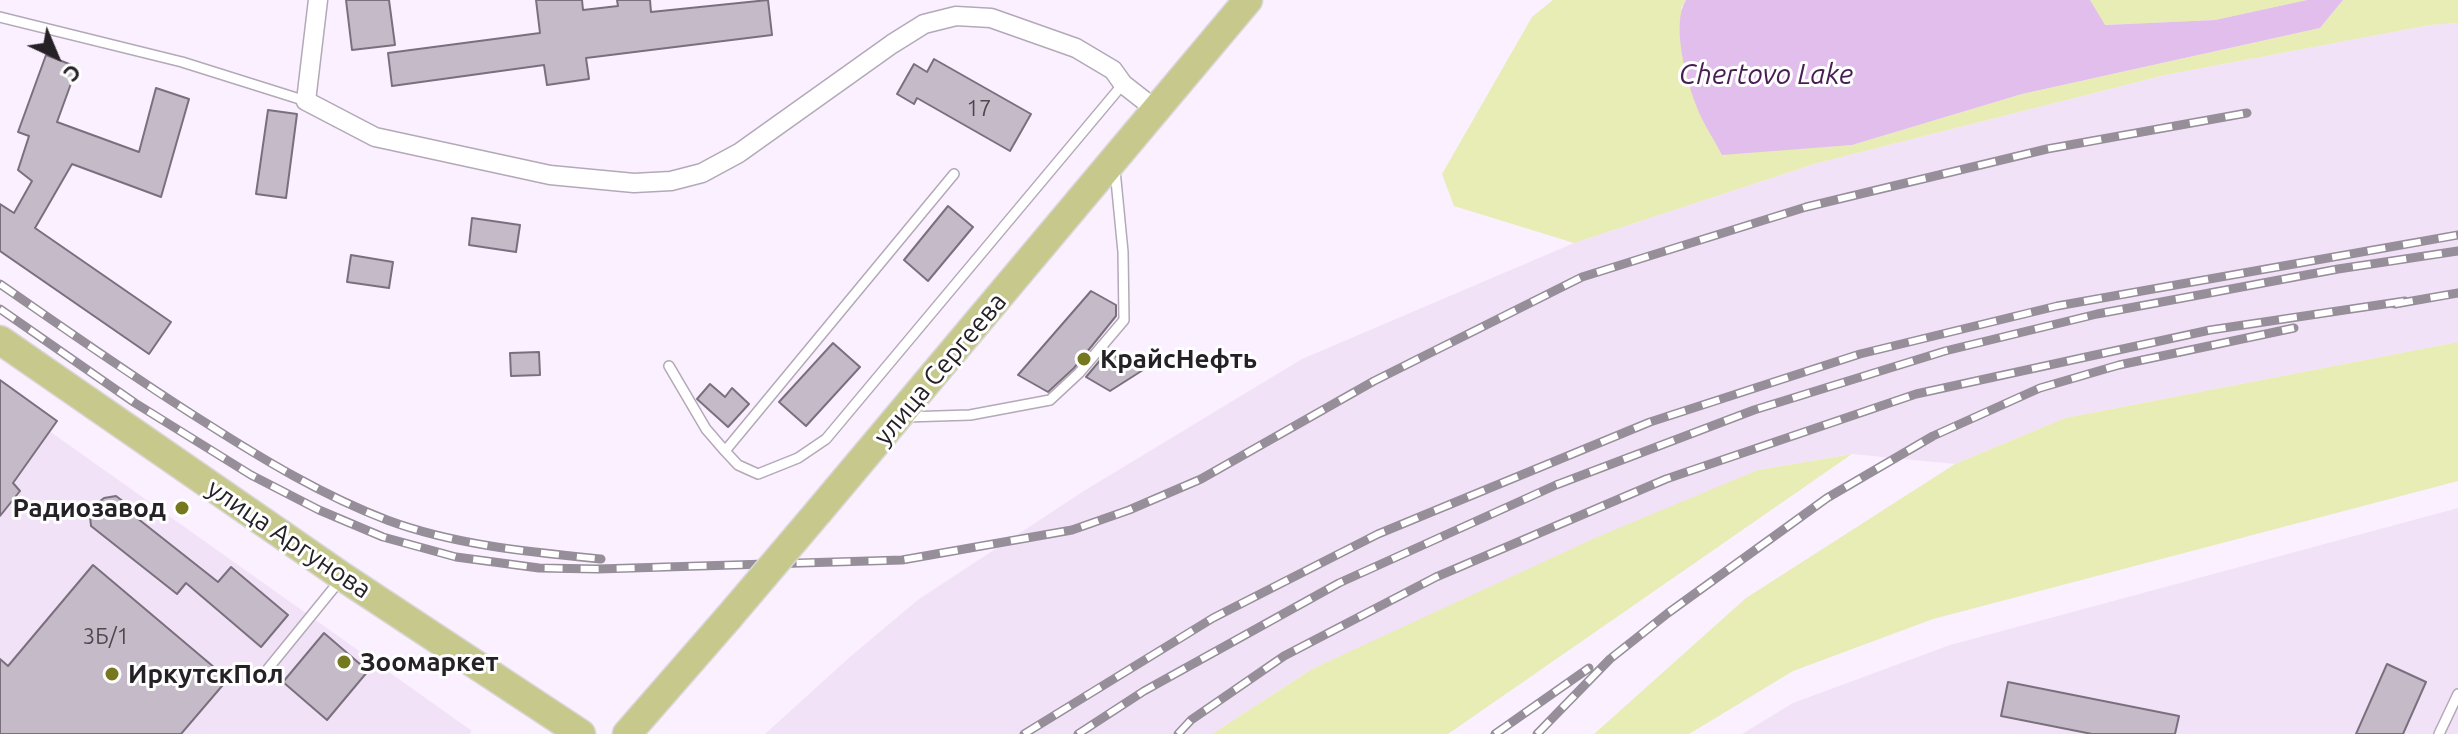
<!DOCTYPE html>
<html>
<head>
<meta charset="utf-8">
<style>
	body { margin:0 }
	#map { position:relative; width:2458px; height:734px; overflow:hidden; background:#fbf0ff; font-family:Ubuntu,sans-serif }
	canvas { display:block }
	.north { position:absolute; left:16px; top:16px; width:80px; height:80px; -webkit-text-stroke:6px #fff; paint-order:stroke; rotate:136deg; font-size:22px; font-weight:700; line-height:32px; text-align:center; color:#252126 }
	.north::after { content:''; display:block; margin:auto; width:28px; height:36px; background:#252126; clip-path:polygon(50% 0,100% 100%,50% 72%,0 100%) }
</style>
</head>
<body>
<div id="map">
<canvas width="2458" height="734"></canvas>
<div class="north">С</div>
</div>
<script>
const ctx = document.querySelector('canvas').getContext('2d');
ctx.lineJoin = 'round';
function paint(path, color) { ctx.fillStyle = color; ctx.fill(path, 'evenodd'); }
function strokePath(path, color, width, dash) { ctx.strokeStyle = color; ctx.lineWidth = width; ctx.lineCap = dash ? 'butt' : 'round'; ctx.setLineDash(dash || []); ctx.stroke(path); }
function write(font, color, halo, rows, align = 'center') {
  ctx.font = font + ' Ubuntu,sans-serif'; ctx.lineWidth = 6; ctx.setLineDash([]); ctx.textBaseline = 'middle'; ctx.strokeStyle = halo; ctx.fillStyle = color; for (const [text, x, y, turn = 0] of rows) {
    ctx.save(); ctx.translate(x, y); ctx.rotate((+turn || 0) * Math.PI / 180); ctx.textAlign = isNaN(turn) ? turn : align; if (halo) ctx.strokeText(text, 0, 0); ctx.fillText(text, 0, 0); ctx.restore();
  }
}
paint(new Path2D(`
	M2458,23V342L2065,418L1955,464L1852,454L1758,470L1312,669L1212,734H765L851,656L919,599L1087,489L1302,359L1574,243L1814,164L2165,75L2430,25Z
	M0,396L472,731L469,734H0Z
	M2458,508V734H1742L1793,703L1950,645Z`), '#f2e2f7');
paint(new Path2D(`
	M1553,0H1686L1681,8L1791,149L1852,145L2022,94L2320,28L2343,0H2458V23L2430,25L2165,75L1814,164L1574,243L1454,206L1442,174L1532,17Z
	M2090,0H2307L2215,20L2104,25Z
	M2458,342V481L1933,619L1793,671L1689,734H1594L1746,598L1955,464L2065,418Z
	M1852,454L1448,734H1212L1312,669L1597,537L1758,470Z`), '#e8ecb5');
paint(new Path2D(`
	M1686,0H2090L2105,25L2215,20L2307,0H2343L2320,28L2022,94L1852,145L1722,155C1714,139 1702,122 1696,105C1686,79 1671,24 1686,0Z`), '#e1beeb');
const building = new Path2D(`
	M346,0H389L395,45L352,50Z
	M536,0H582L583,10L618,6L617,0H650L651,12L768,0L772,35L586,58L589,79L547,85L544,65L392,86L388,53L540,33Z
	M46,55L77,67L57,122L139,152L156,88L189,99L161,197L72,164L35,228L171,322L149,354L0,251V204L14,213L32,181L18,170L29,136L18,132Z
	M934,59L1031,114L1010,151L917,98L914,104L897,94L914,64L927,72Z
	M268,110L297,114L286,198L256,194Z
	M948,206L973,227L928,281L904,260Z
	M472,218L520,225L516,252L469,245Z
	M351,255L393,262L389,288L347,282Z
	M1091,291L1116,305V316L1074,368L1048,392L1018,375Z
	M833,343L860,367L806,426L779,402Z
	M539,352L540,375L511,376L510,353Z
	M1107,352L1121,359L1125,356L1143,370L1110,391L1086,377Z
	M0,380L57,421L13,483L20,491L0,516Z
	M710,384L725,397L732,388L749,404L728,427L697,399Z
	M116,496L140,514L137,518L218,582L231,567L288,615L261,647L186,583L177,594L91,526L90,516L95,505L104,498Z
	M93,565L228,679L181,734H0V659L8,666Z
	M324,633L368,671L327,720L283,682Z
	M2387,664L2426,682L2403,734H2356Z
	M2008,682L2179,716L2175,734H2092L2001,716Z`);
paint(building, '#c5bbc8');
strokePath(building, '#7a707d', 2);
const lane = new Path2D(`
	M0,17L182,62L306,101
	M954,174L725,451L738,465L758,474L798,458L826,439L1123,84
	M669,366L706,429L725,451
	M906,417L970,415L1050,400L1079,373L1124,320L1123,252L1115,170
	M267,670L341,579
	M2439,734L2458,694`);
const street = new Path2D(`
	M318,0L306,101L375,137L550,175L634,183L671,181L702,173L739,153L892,44L924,24L956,16L991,18L1076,48L1113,70L1123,84L1155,109`);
const primary = new Path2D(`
	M0,340L343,577L581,734
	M819,511L1248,0
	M627,734L729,617`);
strokePath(lane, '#b3a9b7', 12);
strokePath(street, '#b3a9b7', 21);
strokePath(primary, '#d8d7d8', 31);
strokePath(lane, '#fff', 9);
strokePath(street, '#fff', 18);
strokePath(primary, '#c7c98c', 28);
const rail = new Path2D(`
	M0,284C68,331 136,379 206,423C264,460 322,495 387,520C454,545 529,552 601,559
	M2395,304L2458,293
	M0,309L135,403L251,475L319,510L383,537L456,557L539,568L598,569L902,560L1072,530L1129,510L1201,479L1374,381L1582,277L1806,207L2047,149L2247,113
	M1024,734L1213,618L1378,534L1650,422L1860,354L2057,306L2458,235
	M1078,734L1144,691L1339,583L1556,485L1754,410L1945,351L2097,314L2338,269L2458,251
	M1178,734L1191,720L1284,656L1436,577L1666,479L1916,394L2210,330L2405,301
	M1495,734L1589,668
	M1537,734L1610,659L1668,613L1827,498L1933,436L2040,388L2119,365L2294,328`);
strokePath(rail, '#968e99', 9);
strokePath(rail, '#fff', 6, [18]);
const primaryBridge = new Path2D(`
	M729,617L819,511`);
strokePath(primaryBridge, '#d8d7d8', 31, []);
strokePath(primaryBridge, '#c7c98c', 28);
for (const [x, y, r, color] of [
	[1084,359,8,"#75781f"],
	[182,508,8,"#75781f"],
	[344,662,8,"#75781f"],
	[112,674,8,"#75781f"]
]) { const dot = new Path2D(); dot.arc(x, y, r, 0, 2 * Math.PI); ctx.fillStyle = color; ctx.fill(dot); strokePath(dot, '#fff', 3); }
write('22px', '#4d484e', null, [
	["17",979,109],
	["3Б/1",106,637]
]);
write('bold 26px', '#252126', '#fff', [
	["КрайсНефть",1100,359],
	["Радиозавод",166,508,"right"],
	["Зоомаркет",360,662],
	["ИркутскПол",128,674]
], 'left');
write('26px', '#252126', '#fff', [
	["улица Сергеева",940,369,-50],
	["улица Аргунова",289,539,34]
]);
write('italic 28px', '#471d52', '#fff', [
	["Chertovo Lake",1766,75]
]);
</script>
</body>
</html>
